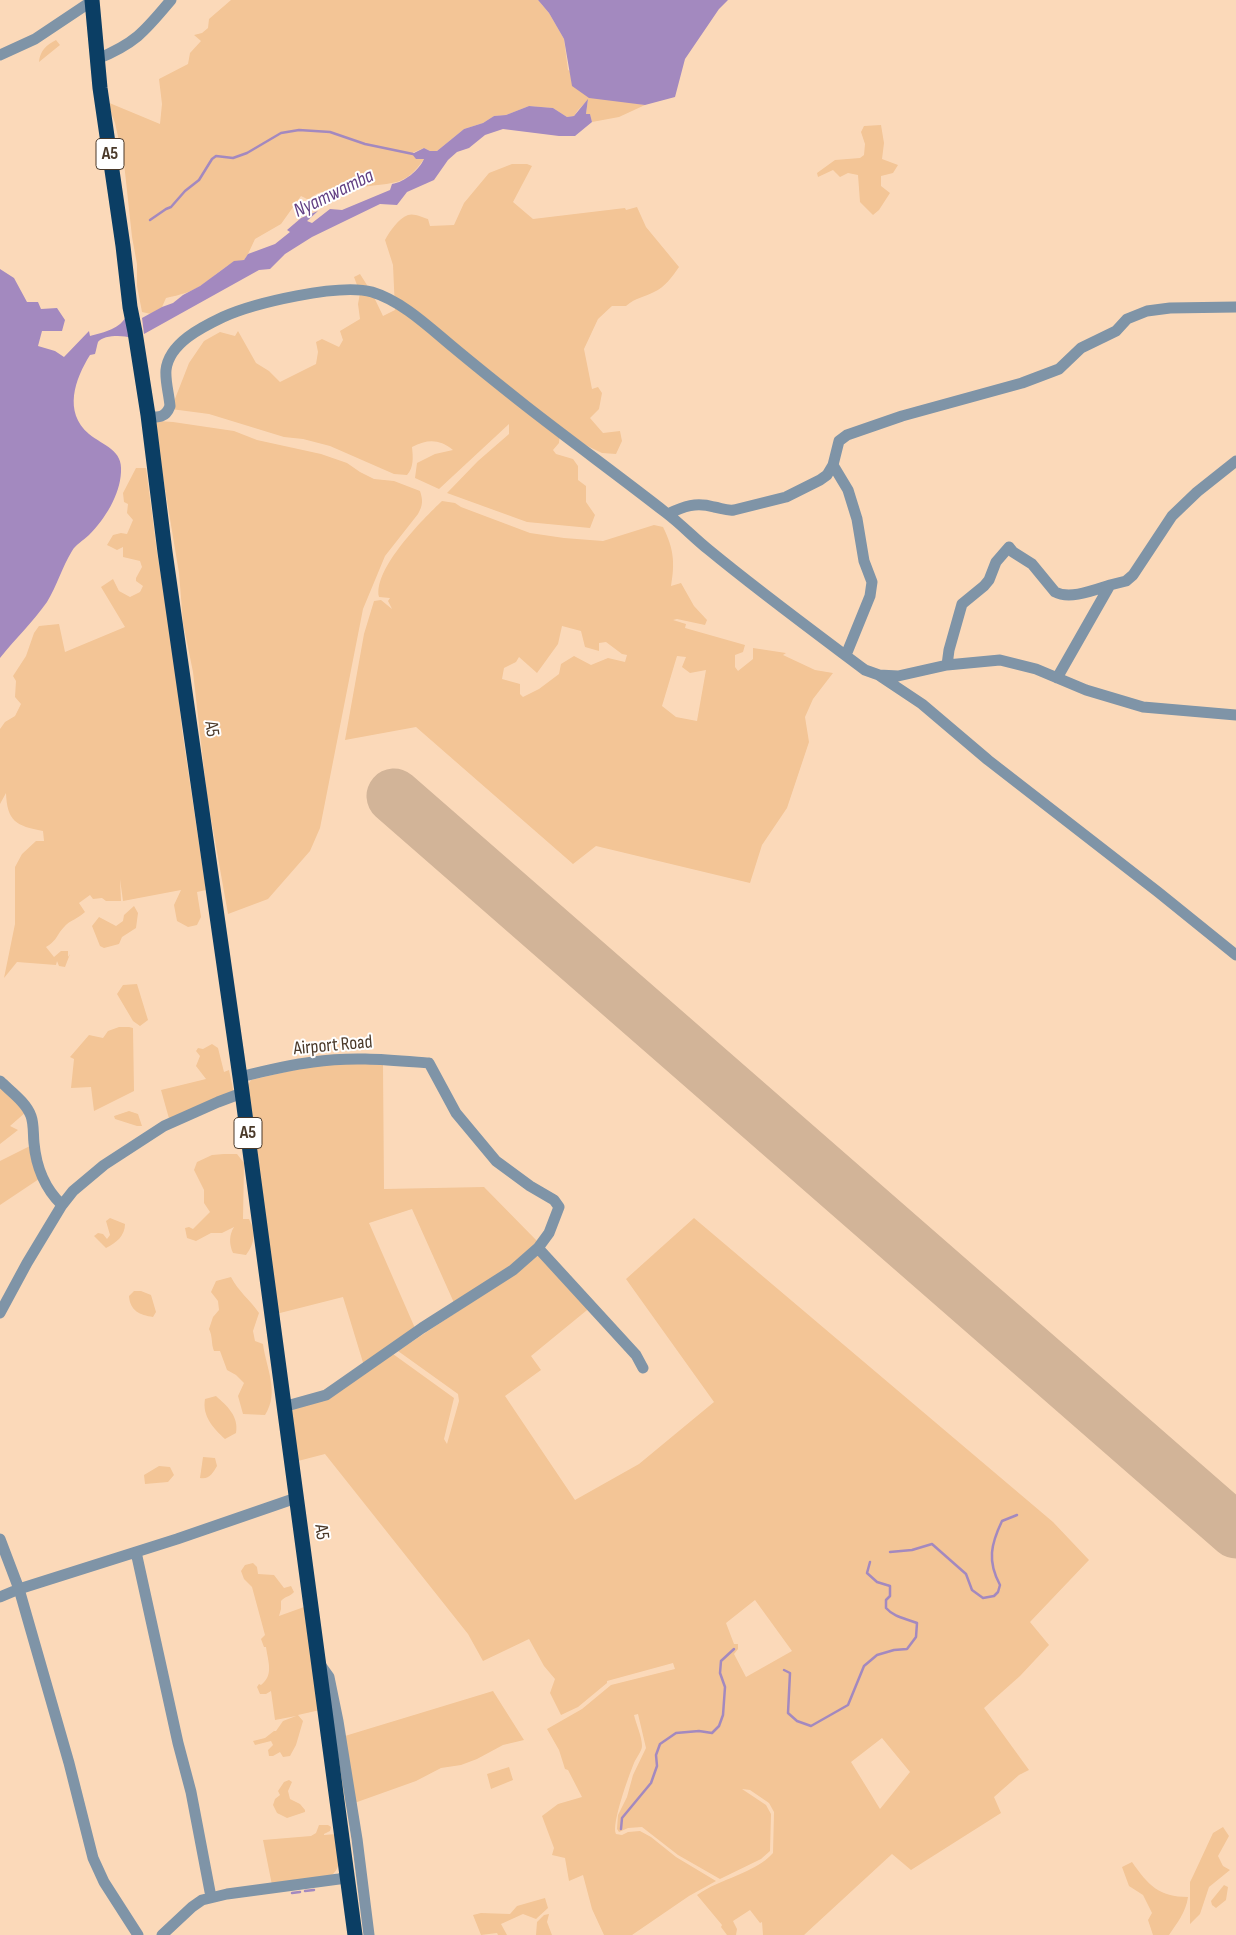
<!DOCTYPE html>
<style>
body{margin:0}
canvas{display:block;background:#fbd9b9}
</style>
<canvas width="1236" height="1935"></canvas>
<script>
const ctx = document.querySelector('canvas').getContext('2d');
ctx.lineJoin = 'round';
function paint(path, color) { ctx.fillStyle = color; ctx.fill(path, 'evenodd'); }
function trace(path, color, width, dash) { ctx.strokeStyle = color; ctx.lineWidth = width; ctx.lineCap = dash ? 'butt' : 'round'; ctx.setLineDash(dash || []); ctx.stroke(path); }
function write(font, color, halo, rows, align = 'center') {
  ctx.font = font + ' "Sofia Sans Condensed",sans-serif'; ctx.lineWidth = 4; ctx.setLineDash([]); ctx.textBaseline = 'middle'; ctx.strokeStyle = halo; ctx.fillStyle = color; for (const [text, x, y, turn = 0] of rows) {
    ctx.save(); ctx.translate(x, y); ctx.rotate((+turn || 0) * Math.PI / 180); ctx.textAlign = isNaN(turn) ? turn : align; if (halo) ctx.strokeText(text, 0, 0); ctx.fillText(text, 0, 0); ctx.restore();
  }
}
paint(new Path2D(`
 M231 0H538L549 13 564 39 568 70 623 101 645 105 619 117 592 122 590 114H586L588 100 578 110 574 116 567 117 553 108 529 106 506 115 494 116 483 123 464 129 437 151H430L424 148 412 153 424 159C405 187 393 182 363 187 357 188 352 194 345 195 330 196 323 185 309 200L301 196 281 224 255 239 248 254 244 260C227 262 217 275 203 284 192 292 180 295 166 298L162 307 151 314 142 312 137 286V264L132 237 124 163 115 123 107 102 160 124 162 104 159 79 188 64 190 53 201 41 194 35 202 33 208 28 209 19Z
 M56 40 60 45 39 62C40 51 46 45 56 40Z
 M881 125 884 143 882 159 898 165 893 173 881 176V186L890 193 879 210 873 215 860 202 858 175 848 173 840 177 833 170 818 177 817 173 835 160 860 158 864 155 865 144 861 132 864 126Z
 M512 164H527L532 166 513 202 533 219 625 208 626 210 637 207 646 227 679 267C672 277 665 287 654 292 642 298 637 297 626 306H612L598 319 584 349 592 389 598 387 602 393 599 409 590 418 603 433 620 431 622 441 616 454 602 453 560 433 559 443 553 450 556 454 573 459 578 466V480L586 486V502L595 515 590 528 527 522 447 493 478 461 509 434V424L439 489 415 478 417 463 435 454 453 450C439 439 428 439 412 447 413 457 414 467 407 475L394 474 330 446 303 439 284 437 209 414 171 409 189 363 204 341 220 332 235 336 238 331 256 363 269 371 280 382 316 364 318 352 316 342 322 339 339 347 343 340 340 331 360 319 358 304 360 293 354 277 360 274 372 293 383 316 395 310 393 265 385 240C390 231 398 219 408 215 414 213 422 217 428 219L430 226 454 225 464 203 489 173Z
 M158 421 173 422 234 431 257 440 321 454 347 463 360 472 374 479 394 481 420 491C423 500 423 505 418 514L385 556 363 609 320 828 310 851 268 899 228 914 207 796 193 672 183 623 179 573 154 423Z
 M136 468H146L157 552 170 631 172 635 182 730 206 890 197 892 201 917 197 925 188 927 177 921 174 905 181 890 123 901 120 879 121 901H106L102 898 93 899 90 895 79 903 85 912C79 918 69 921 65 926 56 935 58 940 46 947L54 957 61 951H68V957L70 954 65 967 59 966 57 961 56 965 17 962 4 978 15 924V867L22 854 36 841H44L43 831C16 826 7 821 6 793L0 804V729L5 722 15 716 21 704 15 697 16 681 13 676 26 656 34 633 39 626 59 624 65 652 125 627 101 587 113 579 119 591 130 597 140 592 143 586 136 581V578L142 567 140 561 123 557V547L117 550 107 545 113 535 121 533 127 534 133 520 127 513 128 504 124 502 123 493Z
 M442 501 455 503 461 507 530 533 564 538 603 541 654 525 663 527C674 549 675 563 671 586L681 583 694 606 707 620 705 625 677 619 673 620 686 624 685 628 745 645 743 652 735 655V667L738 671 753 659V648L786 653 783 655 815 670 833 673 813 699 805 717 809 742 787 808 762 845 750 883 596 846 573 864 416 727 345 740 364 634 374 601 381 600 392 609 388 601 390 598 379 597C373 569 423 519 442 501ZM562 626 581 631 585 647 599 651V643L606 642 622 654 627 655 625 662 608 658 591 665 574 656 561 664 559 674 539 689 523 697 520 694V684L502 679 504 668 516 662 519 657 537 673 558 644ZM677 656 686 657 682 667 690 673 706 670 697 721 676 717 662 706Z
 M134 906 138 913 136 928 122 937 119 944 104 948 100 946 92 926 99 917 116 926 123 921 124 915Z
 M137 984 148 1020 140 1026 133 1021 117 994 123 985Z
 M119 1027H129L133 1028 134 1091 94 1111 91 1087 71 1088 74 1059 70 1057 89 1035 103 1038 108 1031Z
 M212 1044 218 1048 224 1072 229 1070 234 1094 170 1122 161 1090 206 1079 196 1066 200 1056 196 1051 198 1048 203 1049Z
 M348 1063 383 1065 384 1189 484 1187 538 1242 517 1263 455 1305 412 1209 369 1223 418 1335 365 1369 343 1297 276 1314 247 1087 251 1080 316 1065Z
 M0 1083 26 1112 10 1126 18 1130 0 1144Z
 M129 1111 138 1114 142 1126H137L115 1119 114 1116Z
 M36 1143 45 1175 0 1205V1161Z
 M224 1154H237L244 1163 243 1219H249C256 1232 255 1243 246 1255L233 1253C229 1244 229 1235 234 1227L222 1233H211L196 1241 187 1238 185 1228 189 1227 193 1229 210 1212 204 1203V1190L194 1170 197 1162 212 1155Z
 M110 1218 125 1224C125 1236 116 1243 106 1248L94 1236 98 1233 103 1234 107 1239 110 1235 106 1221Z
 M694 1218 1053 1522 1089 1560 1030 1622 1049 1645 1020 1676 984 1708 1029 1770 1019 1775 994 1797 1001 1813 911 1870 892 1854 804 1935H763L762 1922 760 1923 750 1910 733 1921 737 1929 736 1935H727L721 1927 722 1925 697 1895C721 1878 754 1874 773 1853L774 1812 769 1803 750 1790 742 1789 766 1805 771 1814 770 1851 761 1859 720 1879 678 1855 642 1827 628 1828 619 1832 617 1829 618 1815 627 1797 633 1775 646 1748 638 1714 634 1715C636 1724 642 1736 642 1746 642 1751 636 1758 634 1763 629 1775 611 1825 616 1834L622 1835 628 1832 640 1831 651 1837 676 1857 716 1881 689 1896 632 1935H604L592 1909 583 1875 569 1881 565 1858 552 1855 554 1848 542 1816 558 1804 582 1797 568 1770 565 1769 559 1750 547 1729 582 1709 611 1685 675 1669 673 1663 607 1681V1683L578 1707 561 1715 550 1693 555 1679 544 1666 529 1639 483 1661 468 1634 325 1454 298 1461 289 1408 393 1354 454 1398 444 1439 447 1444 459 1401 458 1394 398 1351 505 1280 541 1251 592 1306 531 1356 541 1370 505 1396 575 1500 639 1464 714 1402 626 1279ZM755 1600 792 1651 746 1677 734 1654 738 1649V1644H734L726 1623ZM882 1738 910 1772 880 1809 851 1762Z
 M231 1277C238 1291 250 1300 259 1313L253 1331 255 1341 263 1344C266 1368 280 1392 265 1415L243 1414 238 1396 244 1383 236 1375 227 1370 220 1351H214C211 1344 213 1337 209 1329L213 1317 219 1310 218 1301 211 1292 216 1281Z
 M134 1291H141L151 1295 156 1312 153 1317C140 1315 130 1311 129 1296Z
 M216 1396C227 1406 239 1416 236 1433L225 1439C213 1428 202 1416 205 1399Z
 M203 1457 215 1458 217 1466C213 1473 209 1480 200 1478Z
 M159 1466 170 1467 174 1475 168 1482 145 1484 144 1475Z
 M253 1563 257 1567 258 1574 274 1575 284 1588 291 1586 294 1592C290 1597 285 1596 281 1601V1609L279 1616 304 1607 310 1655 320 1710 298 1715 303 1721 296 1745 290 1756 283 1757 280 1752 273 1756H269L268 1750 273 1745 271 1741 255 1745 253 1741 265 1738 274 1731H276L283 1721 296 1716 275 1720 271 1691 266 1694H260L257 1687 259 1684 261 1685C274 1675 268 1662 266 1647H264L261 1639 265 1635 252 1587 244 1579 241 1571 245 1565Z
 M493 1691 524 1740 503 1745 477 1759 461 1765 441 1768 416 1781 346 1806 335 1739Z
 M509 1767 513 1780 491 1789 487 1774Z
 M289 1780 292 1782 288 1791 290 1799 300 1804 305 1810V1812L287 1818 277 1813 273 1805 275 1799 280 1795 278 1791 284 1782Z
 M319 1825H328L331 1827 330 1831 324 1834V1835L336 1834C338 1848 344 1865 332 1875L272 1885 263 1840 311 1836 316 1833Z
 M1223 1827 1229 1836 1218 1856 1223 1866 1230 1870 1209 1887 1200 1914 1190 1924V1882L1193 1876 1213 1833Z
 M1132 1862C1148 1885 1159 1897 1188 1897 1186 1912 1177 1923 1169 1935H1153L1148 1920 1152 1913 1143 1895 1129 1886 1122 1867Z
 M1224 1885 1228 1887 1226 1900 1216 1908 1212 1905 1211 1901Z
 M545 1898 548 1908 536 1919 523 1914 501 1924 507 1935H498L497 1933 481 1935 473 1915 481 1913 510 1914 517 1906Z
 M549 1914 547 1922 552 1935H536L537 1922 544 1915Z`), '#f3c596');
paint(new Path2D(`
 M538 0H728L719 9 685 59 675 97 645 105 589 98 572 86 564 39 549 13Z
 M588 99 586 114H590L592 122 575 136H559L503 129 485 135 469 148 457 152 448 160 434 180 407 192 397 205 380 204 312 237 285 254 270 269 259 270 144 334 142 318 162 307 173 303 183 295 200 286 234 261 244 260 248 254 275 244 290 232 287 230 301 218 318 211 307 221 312 223 330 209 342 210 390 190 392 184C405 182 419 170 424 159H416L412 154 424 148 430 151H437L464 129 483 123 494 116 506 115 529 106 553 108 567 117 574 116Z
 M0 269 14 278 27 302H38L41 309 57 308 65 320 62 331H42L38 346 55 351 64 357 89 331 90 336C105 332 120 329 127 315L130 338C124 335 103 335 98 342 97 345 96 351 95 354L90 355C75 379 63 412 89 434 104 446 123 450 121 472 120 495 105 519 89 535 83 541 76 544 72 551 62 567 57 586 47 602 33 622 15 639 0 658Z`), '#a389bf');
trace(new Path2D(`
 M150 220 166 209 171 207 185 191 199 180 212 159 216 156 233 158 247 153 281 133 299 130 330 132 365 144 413 154
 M890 1552 912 1550 932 1544 966 1574 972 1590 983 1598 994 1596 998 1592 1000 1585C987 1561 991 1544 1002 1521L1017 1515
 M784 1670 790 1673 788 1713 797 1721 811 1726 848 1705 864 1666 877 1655 894 1650 907 1649 916 1637 917 1623C905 1618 895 1618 886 1608V1600L890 1596V1586L877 1582 867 1573 870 1562
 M621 1829 622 1818 651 1783 657 1766 656 1755 660 1744 676 1733 699 1731 712 1733 719 1726 723 1715 725 1687 720 1673 721 1661 734 1649
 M305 1891 314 1890
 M292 1893 300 1892`), '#a389bf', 2.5);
trace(new Path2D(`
 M394 796 1236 1531`), '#d2b498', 55);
trace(new Path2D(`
 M0 55 35 39 92 1
 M97 59C136 43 145 31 171 0
 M148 415C158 419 166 417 170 406 169 394 165 381 166 370 169 343 202 327 223 317 254 303 339 283 372 292 402 301 429 327 453 347 477 367 502 387 526 406 572 442 619 476 665 512 681 524 694 538 709 550 760 592 813 631 865 670L879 675 898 676 947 665 1000 660 1036 669 1086 690 1143 707 1236 715
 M833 465 848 490 857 519 864 561 872 582 870 596 846 655
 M668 514C684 506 696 502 714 507 721 508 726 511 734 510L786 497 820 480 827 475 833 465 839 441 847 435 902 416 1022 383 1059 369 1081 348 1116 331 1127 319 1147 311 1170 308 1236 307
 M947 665 949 650 962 604 984 586 989 580 996 562 1009 547 1013 552 1032 564 1055 592C1070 600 1094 590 1110 585
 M880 676 922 704 988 760 1158 892 1236 955
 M1057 678 1110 585 1126 581 1133 575 1172 516 1197 492 1236 461
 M240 1077C264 1071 288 1065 313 1062 352 1056 390 1060 429 1063L456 1113 496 1161 530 1186 554 1200 559 1207 549 1233 538 1248 513 1270 422 1328 326 1395 283 1407
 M0 1081C10 1091 26 1102 31 1116 34 1124 33 1134 34 1143 36 1166 45 1189 62 1205
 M538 1248 636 1355 643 1368
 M0 1313 27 1263 62 1205 73 1191 104 1165 164 1126 218 1102 242 1093
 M0 1539 19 1589 69 1763 93 1858 104 1882 138 1935
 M136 1552 178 1743 191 1792 211 1897
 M0 1597 19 1589 177 1539 296 1498
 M319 1663 329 1677 338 1721 357 1839 369 1935
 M162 1935 192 1907 202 1900 227 1894 339 1879 348 1876`), '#7f94a7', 11);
trace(new Path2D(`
 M92 0 100 88 123 246 130 307 135 332 148 415 165 552 240 1077 355 1935`), '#0b3e64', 15);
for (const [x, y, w] of [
 [110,154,28],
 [248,1133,28]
]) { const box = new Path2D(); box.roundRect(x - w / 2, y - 15.5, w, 31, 4); ctx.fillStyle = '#fff'; ctx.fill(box); trace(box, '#4a3929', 1); }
write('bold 18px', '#4a3929', null, [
 ["A5",110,154],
 ["A5",248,1133]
]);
write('19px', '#4a3929', '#fff', [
 ["A5",211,729,82],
 ["Airport Road",333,1046,-5],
 ["A5",321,1532,83]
]);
write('italic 20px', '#623f83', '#fff', [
 ["Nyamwamba",334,194,-26]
]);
</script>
